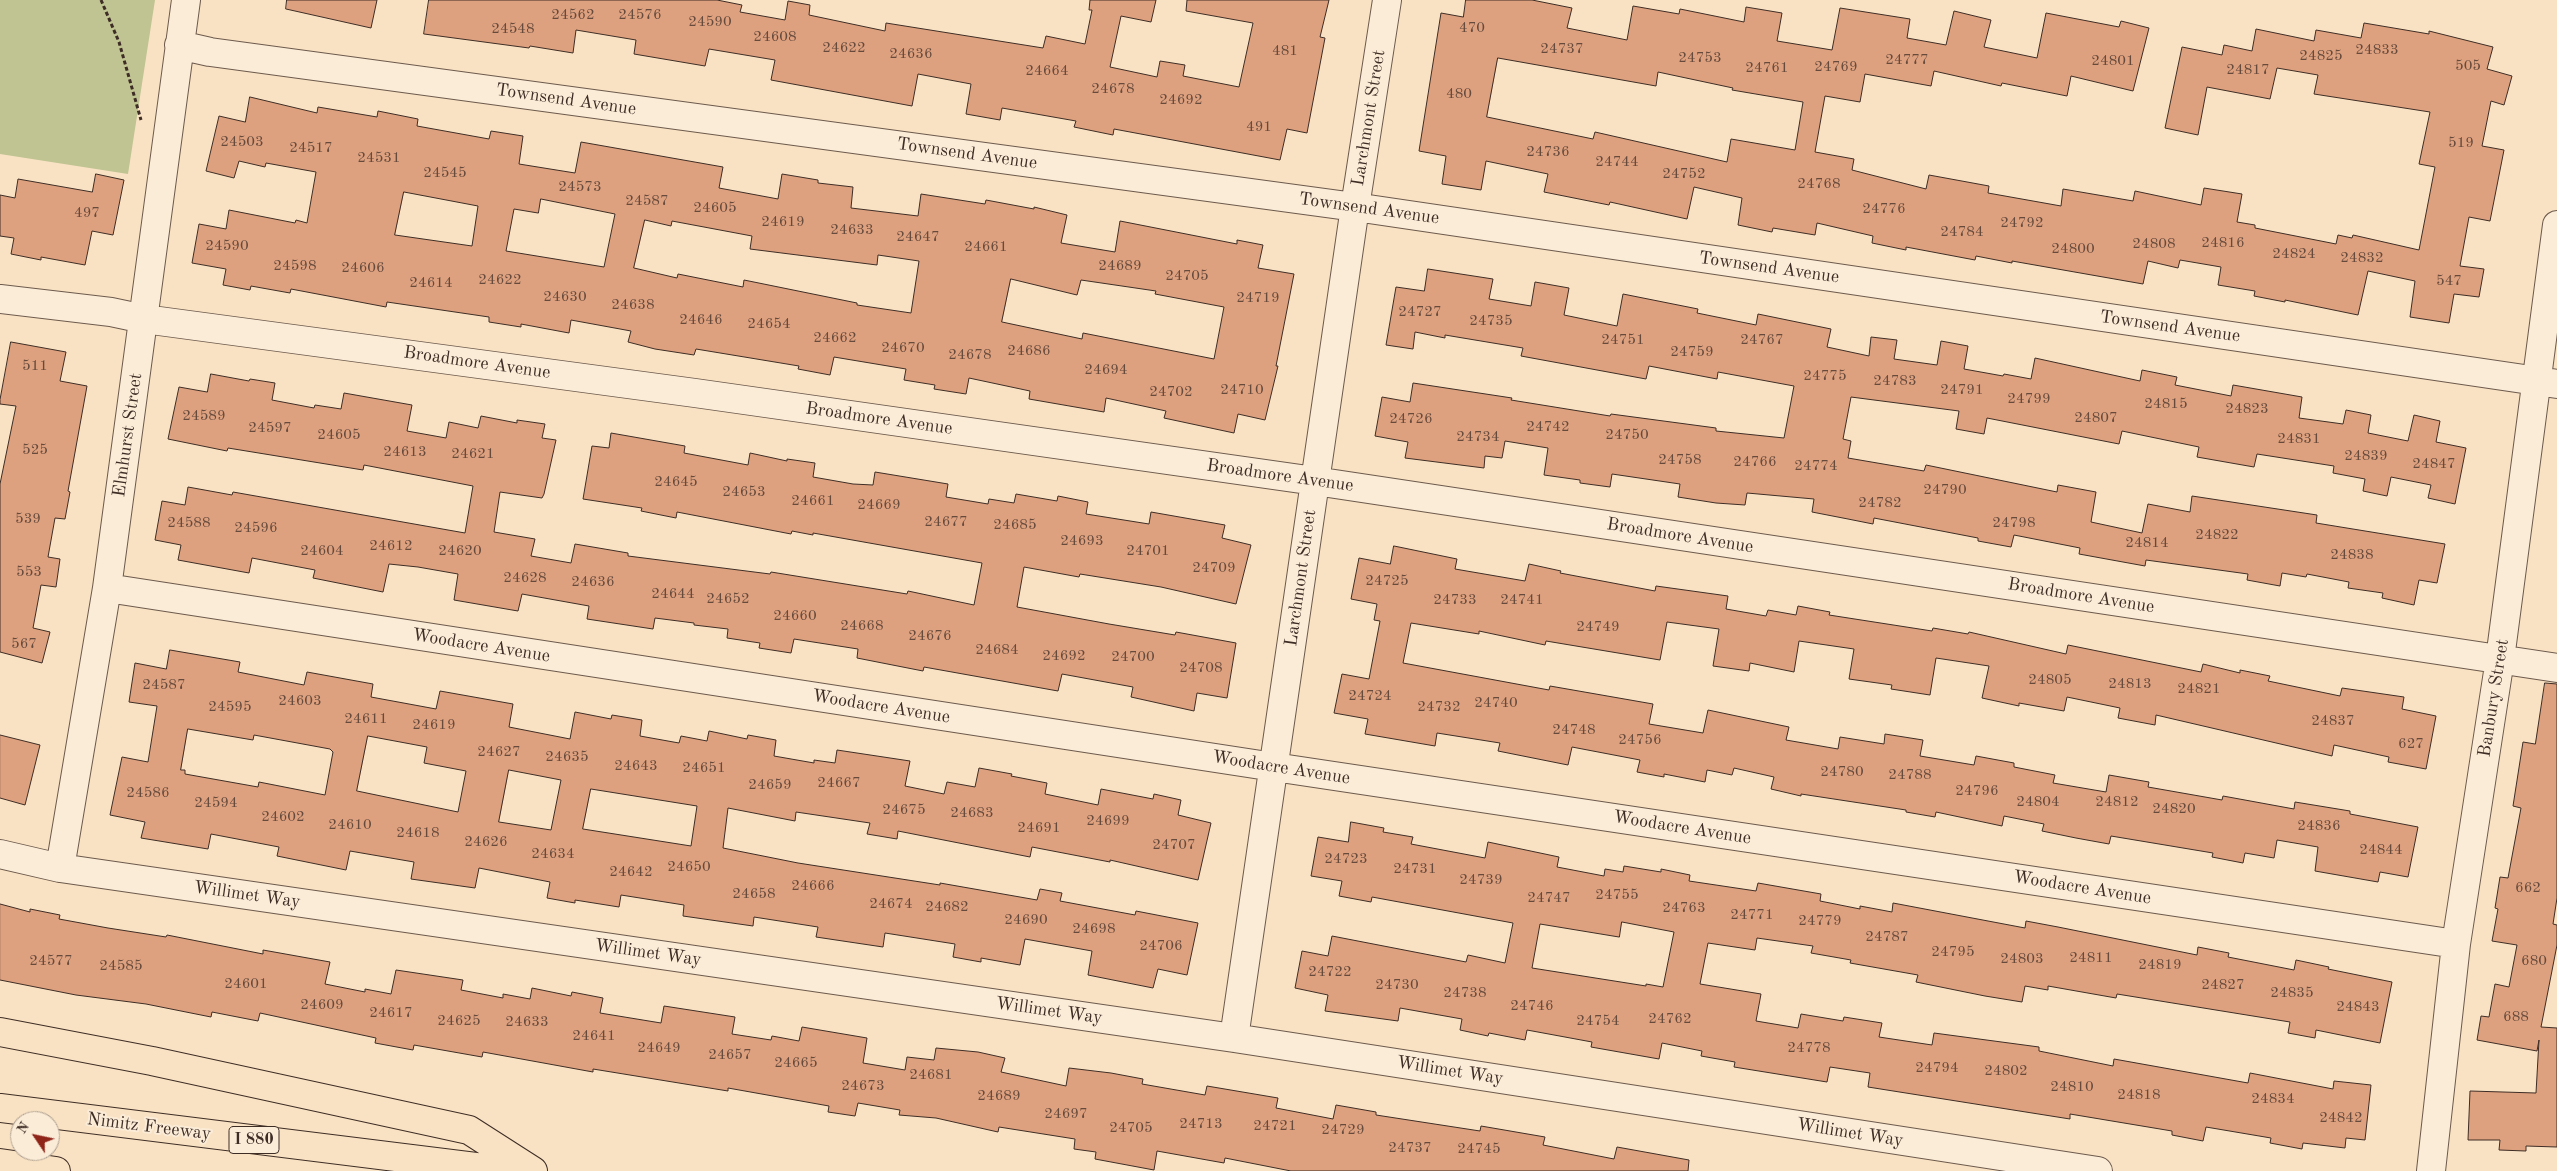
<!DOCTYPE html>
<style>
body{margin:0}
#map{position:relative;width:2557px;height:1171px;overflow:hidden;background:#f9e2c3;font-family:"Old Standard TT",serif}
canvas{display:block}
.north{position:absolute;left:10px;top:1111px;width:50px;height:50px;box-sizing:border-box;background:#fbecd8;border:1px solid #afa090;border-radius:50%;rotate:304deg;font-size:14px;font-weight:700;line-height:20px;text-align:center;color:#3e2d25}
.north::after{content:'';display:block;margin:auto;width:18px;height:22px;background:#8f2418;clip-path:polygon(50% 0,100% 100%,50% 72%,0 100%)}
</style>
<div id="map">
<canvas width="2557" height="1171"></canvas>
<div class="north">N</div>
</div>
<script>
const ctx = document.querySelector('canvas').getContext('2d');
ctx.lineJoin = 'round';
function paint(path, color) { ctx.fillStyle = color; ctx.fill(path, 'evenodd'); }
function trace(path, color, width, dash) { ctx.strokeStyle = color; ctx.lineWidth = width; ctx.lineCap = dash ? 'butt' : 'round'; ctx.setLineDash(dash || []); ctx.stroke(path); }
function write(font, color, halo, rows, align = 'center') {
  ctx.font = font + ' "Old Standard TT",serif'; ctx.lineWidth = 4; ctx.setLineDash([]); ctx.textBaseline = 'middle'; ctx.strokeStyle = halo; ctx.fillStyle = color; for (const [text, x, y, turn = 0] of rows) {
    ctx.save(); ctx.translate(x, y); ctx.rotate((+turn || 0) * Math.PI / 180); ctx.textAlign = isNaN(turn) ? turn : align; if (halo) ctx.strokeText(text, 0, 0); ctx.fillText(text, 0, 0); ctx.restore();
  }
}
paint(new Path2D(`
 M0 0H155L128 174 0 154Z`), '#c0c392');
const building = new Path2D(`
 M287 0H377L371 28 286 9Z
 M429 0H717L742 5 740 12 785 20 788 1 810 5 809 15 885 31 886 23 1043 48 1046 36 1085 44 1092 10H1089L1090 0H1156L1151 22 1121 16 1110 67 1157 77 1160 61 1185 65 1183 76 1239 87 1253 23 1186 11 1187 0H1329L1320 37 1325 38 1307 133 1287 129 1280 160 1114 129 1113 135 1074 127 1076 121 1002 108 1000 120 966 114 971 84 918 74 912 106 771 80 775 60 709 49 705 66 634 54 636 40 576 30 573 53 530 46 529 48 424 34Z
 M1466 0H1532L1572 8 1567 28 1627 40 1633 6 1679 14 1680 9 1744 22 1746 7 1782 13 1777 41 1832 50 1840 8 1910 19 1907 38 1946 45 1954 11 1991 20 1984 47 2037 58 2046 13 2119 27 2121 21 2149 28 2133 91 2071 76 2067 96 2002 83 2001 86 1934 71 1931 86 1865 74 1860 102 1825 96 1815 152 1854 159 1852 170 1926 189 1929 175 1989 186 1988 193 2061 206 2063 189 2133 201 2135 191 2201 205 2204 188 2242 194 2237 222 2255 225V228L2336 244 2338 235 2352 238 2353 235 2419 250 2435 167 2419 164 2430 112 2314 94 2318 75 2277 68 2270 99 2207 87 2198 135 2165 128 2182 47 2222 55 2224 45 2252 51 2256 29 2314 41 2316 30 2361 38 2364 23 2429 34V31L2493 47 2487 69 2512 76 2504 105 2491 101 2482 146 2504 150 2490 221 2469 217 2460 266 2484 269 2479 297 2454 294 2449 323 2410 317 2415 281 2368 271 2358 315 2285 300V302L2254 296 2255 291 2218 285 2221 267 2180 260 2178 268 2148 261 2143 284 2012 261V263L1976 256 1975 260 1906 247V250L1872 243 1873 236 1817 223 1815 235 1773 228 1772 232 1738 225 1742 198 1694 187 1687 219 1610 202 1609 205 1544 192 1548 174 1486 161 1481 190 1442 184 1446 156 1419 151 1441 13 1463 17ZM1498 58 1656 86 1658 72 1733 88 1732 90 1803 102 1795 150 1731 139 1727 162 1595 132 1593 139 1487 117Z
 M250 97 317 113 318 107 377 117 378 111 418 119 417 126 489 139 491 131 523 136 519 164 575 173 581 142 723 167 719 188 778 199 782 174 818 180V183L853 187 851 208 918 216 921 194 985 204 986 200 1034 209V207L1067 215 1061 243 1115 252 1120 221 1237 244V240L1263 245 1258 268 1294 274 1276 366H1278L1265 420 1238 414 1234 433 1164 418 1166 411 1106 398 1104 412 1029 399 1030 391 969 378 966 394 934 389 935 385 904 380 906 369 834 357 830 375 798 369 799 366 696 349 694 355 655 349 628 342 631 331 571 320 569 333 521 324V327L489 322V317L387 302 386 307 291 289 290 293 251 286 250 290 223 285 226 269 192 263 199 224 226 229 229 210 295 223 296 220 307 223 316 172 266 163 265 167 239 161 234 178 206 171 219 116 245 122ZM404 192 478 206 472 246 395 235ZM541 199 615 214 604 267 506 251 514 209 538 213ZM645 220 671 226 672 221 752 236 750 249 877 265 878 255 919 261 911 313 857 305V303L744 280 743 287 678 274 677 278 634 268ZM1011 279 1077 295 1081 280 1156 291 1155 294 1224 307 1214 359 1083 333 1082 339 1002 322Z
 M96 174 124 180 113 235 92 231 85 265 41 257V260L11 254 14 238 0 236V195L15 198 18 179 92 192Z
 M1428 269 1493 279 1489 299 1531 306 1535 282 1569 288 1564 315 1617 326 1623 294 1698 309 1697 313 1756 325 1758 314 1831 329 1827 347 1869 356 1871 337 1897 340 1894 359 1937 365 1941 341 1968 346 1964 369 2003 376 2004 374 2031 379 2035 358 2140 381 2142 370 2177 377 2175 385 2231 396 2233 385 2302 397 2299 418 2343 424 2346 410 2371 415 2368 433 2408 441 2414 415 2440 421 2436 442 2466 448 2455 504 2428 498 2431 485 2391 477 2387 496 2363 491 2365 479 2333 473 2334 466 2257 454 2254 467 2197 457 2199 447 2122 431 2119 444 1987 418 1984 434 1956 429 1959 411 1851 397 1843 439 1851 441 1848 458 1924 471 1926 465 2057 492 2058 485 2096 492 2091 522 2142 533 2148 504 2190 512 2192 496 2317 515 2316 523 2445 544 2437 583 2419 580 2414 605 2382 598 2383 593 2348 588 2349 582 2307 574 2306 577 2282 573 2280 586 2247 580 2248 574 2146 560 2145 566 2079 554 2080 548 2014 535 2011 547 1978 541V538L1874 518 1873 524 1848 519 1812 512 1814 499 1747 493 1745 505 1716 503 1678 497 1680 484 1612 474 1610 487 1580 483V480L1544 475 1548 448 1505 441 1502 458 1485 456 1484 468 1405 458 1408 442 1375 436 1382 397 1410 402 1413 383 1512 398 1511 400 1610 416 1611 414 1716 428V431L1784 438 1794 386 1718 372 1717 379 1649 366 1646 379 1521 356 1523 348 1445 335V338L1415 332 1413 349 1386 345 1396 287 1424 291Z
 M11 342 66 352 60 381 87 386 68 491 70 492 65 519 55 518 48 557 60 559 56 587 41 585 33 628 50 632 42 663 0 652V484L16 406 0 404V400Z
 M211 374 249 381 250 379 275 383 272 400 314 408 315 405 341 409 344 393 412 405 407 431 446 438 449 422 478 428 481 416 517 423V420L545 424 542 438 556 440 544 494 542 498 500 492 494 532 535 539 531 556 571 563 575 544 628 553V556L770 574 771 572 907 594 908 591 974 605 982 563 813 533V535L792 531 791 534 677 512 676 518 641 511 642 508 583 499 592 446 609 448 611 433 685 446 684 453 748 465 750 453 787 461V459L815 463 813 477 853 484 873 485 875 472 948 484 946 497 988 504 989 499 1014 503 1016 494 1057 501 1058 496 1088 502 1086 514 1149 524 1151 512 1225 525 1222 538 1251 545 1236 604 1161 587 1080 574 1079 577 1024 567 1017 607 1109 624 1175 635 1176 632 1236 643 1227 698 1197 693 1194 711 1131 697 1133 687 1062 674 1058 691 924 667 923 671 857 658 858 649 794 639 791 653 759 648 760 643 727 638 728 629 694 625V623L655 618 653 629 587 619 589 606 522 594 518 611 454 600 458 574 418 567 389 564 383 592 313 578 315 570 252 558 249 573 178 560 181 545 155 540 162 501 185 505 188 487 232 495 233 492 465 533 473 486 364 465 363 470 228 448 227 451 168 439 179 387 207 392Z
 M1394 546 1457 559 1455 569 1525 581 1529 564 1561 571 1560 573 1655 591 1656 586 1728 596 1726 609 1766 616 1768 610 1796 615 1798 606 1830 612 1829 615 1932 631 1933 628 1968 634 1969 632 2066 654 2068 645 2201 672 2203 664 2240 673V670L2270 676 2268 681 2340 696 2342 688 2404 697 2402 709 2436 716 2426 769 2388 762 2389 757 2334 745 2332 756 2156 715 2155 725 2118 718 2120 708 2067 697 2064 711 2019 703V706L1982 698 1989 666 1936 658 1930 695 1891 689 1892 685 1849 679 1854 649 1799 641 1794 672 1750 663 1749 671 1713 666 1719 629 1667 622 1660 660 1546 641 1545 645 1479 631V634L1411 623 1403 663 1549 690 1550 686 1653 704 1649 724 1703 733 1708 710 1789 727 1786 740 1838 749 1840 737 1884 744 1885 734 1923 740 1920 756 1974 765 1976 756 2014 763V767L2055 775 2053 783 2106 792 2109 775 2149 782 2148 787 2222 800 2223 796 2294 809 2295 802 2350 811V814L2418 827 2408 877 2380 872 2378 882 2315 871 2318 847 2277 840 2274 858 2245 853 2243 863 2212 857 2213 853 2111 836 2109 844 2076 838 2042 831 2044 824 2004 816 2002 826 1936 812 1935 817 1906 812V810L1801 794V796L1771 789 1774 777 1734 768 1732 775 1707 770 1705 782 1664 774V777L1637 772 1640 760 1572 747 1568 765 1498 751 1500 743 1437 733 1435 746 1365 734 1368 719 1334 713 1342 674 1369 679 1380 621 1374 620 1377 604 1351 599 1359 558 1390 564Z
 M170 650 240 662 238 672 304 685 307 672 373 684 371 697 436 709 440 691 513 704 509 727 570 739 575 712 611 719 612 715 642 720 640 736 679 743 681 736 707 741 709 731 747 739 748 735 776 740 774 756 814 763V760L835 763 837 750 910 761 905 786 944 794 947 782 975 787 979 768 1012 774 1011 776 1047 783 1045 794 1098 805 1101 789 1153 799 1154 794 1181 800 1178 815 1211 823 1198 880 1110 860V862L1032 847 1030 857 898 831 897 839 867 834 870 823 796 812 795 821 728 808 723 848 798 863 940 885V883L1037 900 1040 889 1062 893 1060 901 1135 915 1136 911 1198 923 1187 975 1158 969 1153 988 1088 975 1092 951 1025 939 1020 965 981 958V962L953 957 955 944 885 933 883 947 816 937 818 927 754 917 753 926 683 916 684 905 621 895 619 907 575 900V903L547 898 550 882 479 868 475 888 411 879 414 862 350 851 346 870 277 856 279 847 211 834 208 849 141 838 145 822 110 815 122 757 148 762 157 706 129 702 135 663 166 669ZM188 729 253 740 254 735 330 749 333 752 325 795 259 782 258 787 185 774V770H181ZM368 736 427 747 424 763 466 771 458 812 357 791ZM509 770 561 780 551 830 499 822ZM591 789 697 806 691 846 583 829Z
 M2545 683 2557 684V898L2553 924 2557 925V945L2541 1027 2557 1028V1147L2526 1146V1151L2499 1150 2500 1140H2468L2470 1091 2536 1093 2539 1040 2537 1051 2477 1040 2481 1016 2489 1017 2495 984 2509 987 2517 945 2492 941 2498 909 2495 908 2500 877 2508 878 2521 808 2513 806 2523 742 2535 744Z
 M0 735 40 745 25 805 0 798Z
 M1351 822 1384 828 1383 832 1413 837 1411 844 1485 858 1488 842 1559 857 1557 867 1604 876 1605 869 1623 872 1624 866 1661 872V869L1690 875 1689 881 1756 891 1758 883 1821 894 1820 901 1860 909V906L1892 912 1893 903 2025 928 2026 921 2058 927 2197 955 2198 947 2229 953 2228 957 2294 970 2296 960 2329 967 2328 969 2392 982 2380 1043 2316 1030 2315 1038 2288 1033 2290 1022 2117 994 2116 998 2048 986V990L2025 986 2022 1002 1985 996 1916 982 1918 975 1850 963 1851 960 1811 953 1813 946 1757 938 1755 950 1708 943 1700 984 1761 994 1756 1021 1798 1028 1801 1014 1843 1021 1844 1017 1882 1023 1879 1037 1932 1045 1934 1033 2039 1047V1051L2113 1066 2114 1059 2248 1083 2250 1073 2333 1089 2334 1081 2371 1085 2365 1140 2346 1138 2345 1148 2303 1143 2302 1149 2270 1143 2271 1138 2206 1127 2203 1141 2172 1135V1131L2070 1114V1119L1868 1087 1870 1073 1830 1067 1827 1082 1734 1067 1735 1062 1701 1056 1702 1051 1662 1043 1659 1059 1591 1047 1592 1042 1527 1030 1525 1040 1489 1033 1488 1036 1460 1030 1462 1019 1400 1008 1398 1021 1325 1011 1328 995 1295 988 1302 951 1328 956 1332 936 1466 962 1468 955 1505 963 1513 923 1372 897 1371 902 1339 896 1342 881 1311 876 1318 837 1348 842ZM1622 922 1674 932 1663 987 1646 984V986L1532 968 1540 924 1619 937Z
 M0 904 30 912V909L60 915 59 919 108 928 166 937 167 935 263 954V950L330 962 325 984 365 992V989L391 994 396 970 463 980 461 990 503 998V994L530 999 532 988 571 996 572 992 603 998 600 1013 661 1023 664 1006 735 1017 732 1034 771 1040 772 1036 799 1041 802 1027 867 1038 863 1063 905 1070 907 1057 934 1060 936 1048 978 1052 1005 1058 1001 1072 1066 1086 1069 1068 1111 1073 1143 1079 1142 1084 1205 1095 1207 1086 1278 1098 1276 1108 1333 1119 1336 1105 1376 1112V1115L1480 1131 1481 1126 1545 1137 1543 1145 1614 1159 1617 1147 1689 1160 1688 1171H1291L1225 1158 1224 1163 1157 1151 1154 1170 1095 1159 1096 1152 1074 1149 1075 1139 999 1127 998 1132 936 1118 899 1115 900 1110 858 1103 855 1116 828 1112 829 1106 728 1088V1091L593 1069V1072L483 1052 482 1057 414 1045 413 1050 375 1043 376 1038 260 1013 258 1021 212 1012 211 1017 146 1004 76 995 0 980Z`);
paint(building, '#dea17f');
trace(building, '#3e2d25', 1);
const street = new Path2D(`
 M179 45 210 52 1355 207 2557 384
 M0 299 111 312 144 319 695 393 1315 481 2557 668
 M107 588 1274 767 2456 944
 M0 854 60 868 1234 1038 2098 1171
 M60 868 107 588 186 0
 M1234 1038 1355 207 1387 0
 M2431 1171 2456 944 2500 659 2557 225`);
const highway = new Path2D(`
 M0 1032 152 1061 469 1130 533 1171
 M0 1108 508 1171
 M0 1163 56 1171`);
trace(street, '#6d5a4c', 30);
trace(highway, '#3e2d25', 30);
trace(new Path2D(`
 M101 0 119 42 141 120`), '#3e2d25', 3, [4, 2.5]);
trace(street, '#fbecd8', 28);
trace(highway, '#f9e2c3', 28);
write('15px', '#664a3c', null, [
 ["24562",573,15],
 ["24576",640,15],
 ["24590",710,22],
 ["470",1472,28],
 ["24548",513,29],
 ["24608",775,37],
 ["24622",844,48],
 ["24737",1562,49],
 ["24833",2377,50],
 ["481",1285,51],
 ["24636",911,54],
 ["24825",2321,56],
 ["24753",1700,58],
 ["24777",1907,60],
 ["24801",2113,61],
 ["505",2468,66],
 ["24769",1836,67],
 ["24761",1767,68],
 ["24817",2248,70],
 ["24664",1047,71],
 ["24678",1113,89],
 ["480",1459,94],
 ["24692",1181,100],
 ["491",1259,127],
 ["24503",242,142],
 ["519",2461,143],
 ["24517",311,148],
 ["24736",1548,152],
 ["24531",379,158],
 ["24744",1617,162],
 ["24545",445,173],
 ["24752",1684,174],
 ["24768",1819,184],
 ["24573",580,187],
 ["24587",647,201],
 ["24605",715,208],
 ["24776",1884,209],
 ["497",87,213],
 ["24619",783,222],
 ["24792",2022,223],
 ["24633",852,230],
 ["24784",1962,232],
 ["24647",918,237],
 ["24816",2223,243],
 ["24808",2154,244],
 ["24590",227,246],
 ["24661",986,247],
 ["24800",2073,249],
 ["24824",2294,254],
 ["24832",2362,258],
 ["24598",295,266],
 ["24689",1120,266],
 ["24606",363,268],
 ["24705",1187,276],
 ["24622",500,280],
 ["547",2449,281],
 ["24614",431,283],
 ["24630",565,297],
 ["24719",1258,298],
 ["24638",633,305],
 ["24727",1420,312],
 ["24646",701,320],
 ["24735",1491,321],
 ["24654",769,324],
 ["24662",835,338],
 ["24751",1623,340],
 ["24767",1762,340],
 ["24670",903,348],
 ["24686",1029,351],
 ["24759",1692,352],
 ["24678",970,355],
 ["511",35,366],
 ["24694",1106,370],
 ["24775",1825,376],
 ["24783",1895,381],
 ["24710",1242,390],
 ["24791",1962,390],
 ["24702",1171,392],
 ["24799",2029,399],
 ["24815",2166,404],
 ["24823",2247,409],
 ["24589",204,416],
 ["24807",2096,418],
 ["24726",1411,419],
 ["24742",1548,427],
 ["24597",270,428],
 ["24605",339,435],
 ["24750",1627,435],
 ["24734",1478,437],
 ["24831",2299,439],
 ["525",35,450],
 ["24613",405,452],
 ["24621",473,454],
 ["24839",2366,456],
 ["24758",1680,460],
 ["24766",1755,462],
 ["24847",2434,464],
 ["24774",1816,466],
 ["24645",676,482],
 ["24790",1945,490],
 ["24653",744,492],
 ["24661",813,501],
 ["24782",1880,503],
 ["24669",879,505],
 ["539",28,519],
 ["24677",946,522],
 ["24588",189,523],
 ["24798",2014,523],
 ["24685",1015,525],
 ["24596",256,528],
 ["24822",2217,535],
 ["24693",1082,541],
 ["24814",2147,543],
 ["24612",391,546],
 ["24604",322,551],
 ["24620",460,551],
 ["24701",1148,551],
 ["24838",2352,555],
 ["24709",1214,568],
 ["553",29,572],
 ["24628",525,578],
 ["24725",1387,581],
 ["24636",593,582],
 ["24644",673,594],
 ["24652",728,599],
 ["24733",1455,600],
 ["24741",1522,600],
 ["24660",795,616],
 ["24668",862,626],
 ["24749",1598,627],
 ["24676",930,636],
 ["567",24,644],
 ["24684",997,650],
 ["24692",1064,656],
 ["24700",1133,657],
 ["24708",1201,668],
 ["24805",2050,680],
 ["24813",2130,684],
 ["24587",164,685],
 ["24821",2199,689],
 ["24724",1370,696],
 ["24603",300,701],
 ["24740",1496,703],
 ["24595",230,707],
 ["24732",1439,707],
 ["24611",366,719],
 ["24837",2333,721],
 ["24619",434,725],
 ["24748",1574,730],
 ["24756",1640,740],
 ["627",2411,744],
 ["24627",499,752],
 ["24635",567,757],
 ["24643",636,766],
 ["24651",704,768],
 ["24780",1842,772],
 ["24788",1910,775],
 ["24667",839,783],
 ["24659",770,785],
 ["24796",1977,791],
 ["24586",148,793],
 ["24804",2038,802],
 ["24812",2117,802],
 ["24594",216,803],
 ["24820",2174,809],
 ["24675",904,810],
 ["24683",972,813],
 ["24602",283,817],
 ["24699",1108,821],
 ["24610",350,825],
 ["24836",2319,826],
 ["24691",1039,828],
 ["24618",418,833],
 ["24626",486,842],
 ["24707",1174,845],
 ["24844",2381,850],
 ["24634",553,854],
 ["24723",1346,859],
 ["24650",689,867],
 ["24731",1415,869],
 ["24642",631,872],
 ["24739",1481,880],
 ["24666",813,886],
 ["662",2528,888],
 ["24658",754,894],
 ["24755",1617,895],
 ["24747",1549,898],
 ["24674",891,904],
 ["24682",947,907],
 ["24763",1684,908],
 ["24771",1752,915],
 ["24690",1026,920],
 ["24779",1820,921],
 ["24698",1094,929],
 ["24787",1887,937],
 ["24706",1161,946],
 ["24795",1953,952],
 ["24811",2091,958],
 ["24803",2022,959],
 ["24577",51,961],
 ["680",2534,961],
 ["24819",2160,965],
 ["24585",121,966],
 ["24722",1330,972],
 ["24601",246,984],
 ["24730",1397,985],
 ["24827",2223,985],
 ["24738",1465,993],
 ["24835",2292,993],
 ["24609",322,1005],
 ["24746",1532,1006],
 ["24843",2358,1007],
 ["24617",391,1013],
 ["688",2516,1017],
 ["24762",1670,1019],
 ["24625",459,1021],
 ["24754",1598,1021],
 ["24633",527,1022],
 ["24641",594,1036],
 ["24649",659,1048],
 ["24778",1809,1048],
 ["24657",730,1055],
 ["24665",796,1063],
 ["24794",1937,1068],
 ["24802",2006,1071],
 ["24681",931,1075],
 ["24673",863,1086],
 ["24810",2072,1087],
 ["24818",2139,1095],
 ["24689",999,1096],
 ["24834",2273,1099],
 ["24697",1066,1114],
 ["24842",2341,1118],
 ["24713",1201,1124],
 ["24721",1275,1126],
 ["24705",1131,1128],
 ["24729",1343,1130],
 ["24737",1410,1148],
 ["24745",1479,1149]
]);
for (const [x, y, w] of [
 [254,1140,50]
]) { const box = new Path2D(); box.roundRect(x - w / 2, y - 13.5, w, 27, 4); ctx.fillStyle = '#fbecd8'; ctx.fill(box); trace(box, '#3e2d25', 1); }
write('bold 16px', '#3e2d25', null, [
 ["I 880",254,1140]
]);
write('18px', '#3e2d25', '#fbecd8', [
 ["Townsend Avenue",566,100,8],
 ["Larchmont Street",1369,118,-81],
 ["Townsend Avenue",967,154,8],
 ["Townsend Avenue",1369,209,8],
 ["Townsend Avenue",1769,268,8],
 ["Townsend Avenue",2170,327,8],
 ["Broadmore Avenue",477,363,8],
 ["Broadmore Avenue",879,419,8],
 ["Elmhurst Street",128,435,-82],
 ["Broadmore Avenue",1280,476,8],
 ["Broadmore Avenue",1680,536,9],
 ["Larchmont Street",1301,578,-82],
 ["Broadmore Avenue",2081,596,9],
 ["Woodacre Avenue",481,646,9],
 ["Banbury Street",2494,698,-81],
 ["Woodacre Avenue",881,707,9],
 ["Woodacre Avenue",1281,768,9],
 ["Woodacre Avenue",1682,828,9],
 ["Woodacre Avenue",2082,888,9],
 ["Willimet Way",247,895,8],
 ["Willimet Way",648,953,8],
 ["Willimet Way",1049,1011,8],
 ["Willimet Way",1450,1071,9],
 ["Nimitz Freeway",149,1127,7],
 ["Willimet Way",1850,1133,9]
]);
</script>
